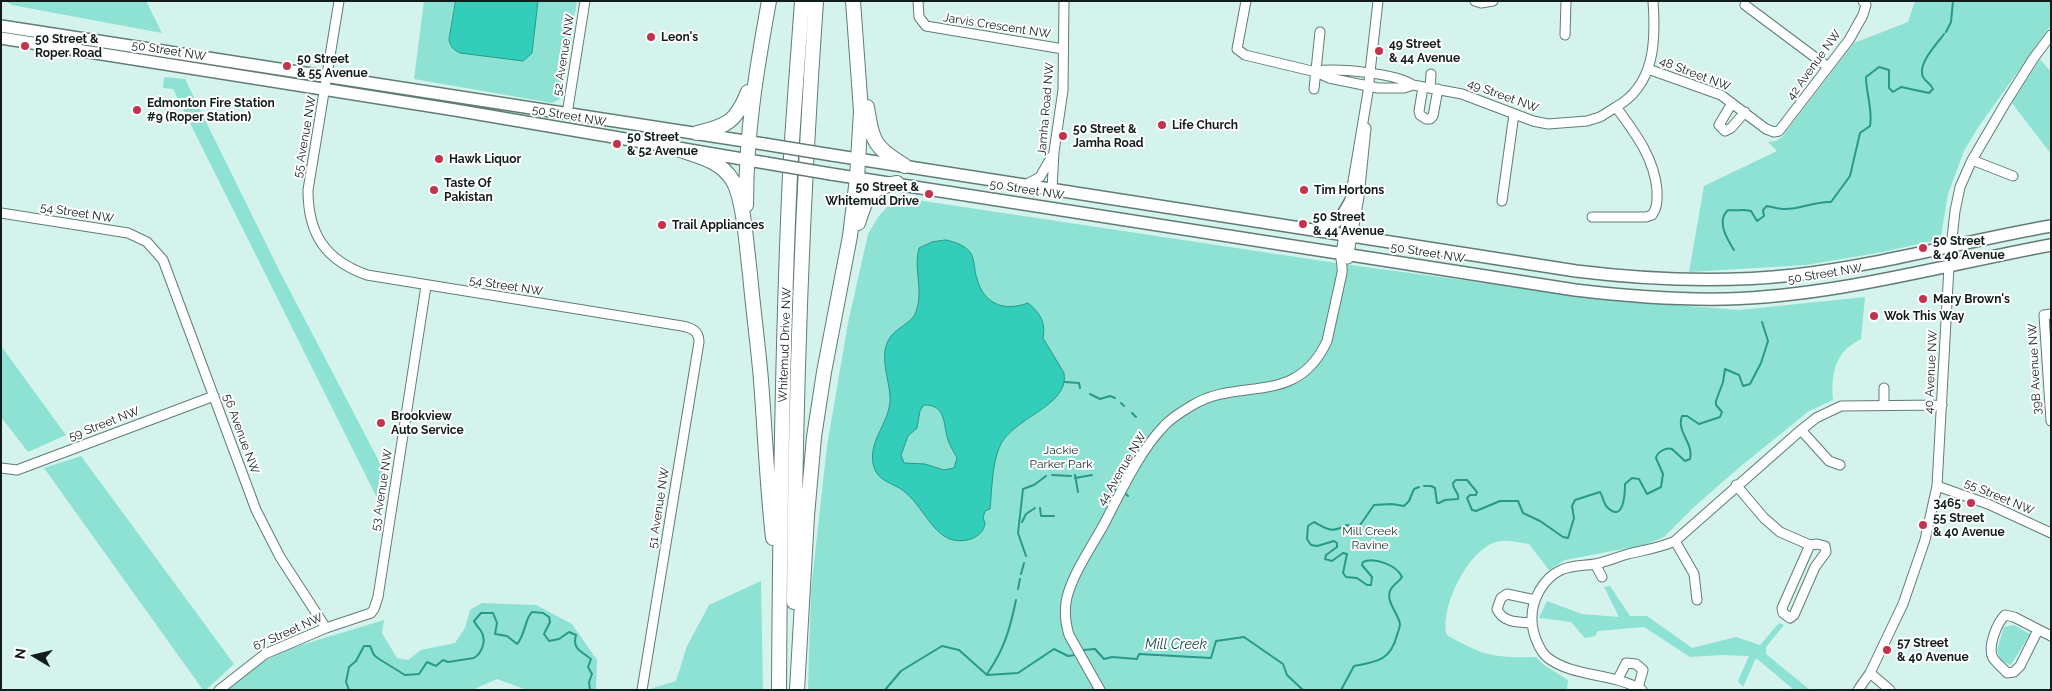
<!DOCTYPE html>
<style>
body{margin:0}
#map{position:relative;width:2052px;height:691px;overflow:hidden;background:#d4f3ed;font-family:Raleway,sans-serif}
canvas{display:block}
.frame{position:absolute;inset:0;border:2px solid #111d1a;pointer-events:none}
.north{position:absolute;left:10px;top:631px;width:50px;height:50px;-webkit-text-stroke:4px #fff;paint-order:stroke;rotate:279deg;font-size:14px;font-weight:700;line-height:20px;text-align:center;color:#111d1a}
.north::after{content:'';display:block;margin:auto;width:18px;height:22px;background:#111d1a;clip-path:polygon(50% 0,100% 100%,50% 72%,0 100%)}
</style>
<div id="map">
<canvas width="2052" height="691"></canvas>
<div class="frame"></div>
<div class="north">N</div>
</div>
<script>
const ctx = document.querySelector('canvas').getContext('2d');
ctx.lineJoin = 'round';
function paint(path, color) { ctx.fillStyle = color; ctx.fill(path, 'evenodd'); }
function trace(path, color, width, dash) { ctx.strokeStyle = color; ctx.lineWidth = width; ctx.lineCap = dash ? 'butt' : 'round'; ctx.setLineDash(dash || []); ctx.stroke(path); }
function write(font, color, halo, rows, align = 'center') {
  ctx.font = font + ' Raleway,sans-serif'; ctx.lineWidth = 4; ctx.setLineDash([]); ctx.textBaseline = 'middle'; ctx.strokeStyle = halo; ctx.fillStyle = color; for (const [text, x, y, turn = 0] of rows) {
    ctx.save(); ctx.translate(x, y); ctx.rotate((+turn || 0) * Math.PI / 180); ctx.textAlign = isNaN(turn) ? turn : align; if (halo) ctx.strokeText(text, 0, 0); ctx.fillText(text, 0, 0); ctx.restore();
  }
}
paint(new Path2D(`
 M6 1H146L162 33 12 5Z
 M424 1H577L560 99 552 103 414 79Z
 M1915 1H2051V25L1977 129 1964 151 1948 194 1941 236 1936 240 1883 252 1806 265 1689 272 1704 186 1777 151 1768 142 1776 141 1782 137 1854 43 1908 22Z
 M2040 59 2051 72V154L2012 103Z
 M164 77 185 79 279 270 383 469 382 508 173 89 163 88Z
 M910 199 1343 264 1611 300 1739 310 1865 297 1861 339C1835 352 1831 372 1833 400L1809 411 1741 466 1695 506 1664 537 1644 545 1565 560 1549 570 1529 544C1520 543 1510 540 1501 541 1470 544 1439 608 1447 635 1483 656 1495 658 1536 657L1544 665 1568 680 1567 690H808L811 590 827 446 848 323 868 234 878 217 888 206 898 201Z
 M1 346 66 435 28 452 1 417Z
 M81 456 234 664 206 690H203L44 468Z
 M761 581 763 690H647L676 681 687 646 709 605Z
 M1610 586 1630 616H1647L1692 648 1736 637 1760 645 1779 623 1784 625 1766 647V654L1810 690H1794L1756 658 1743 687 1738 681 1749 656 1721 655 1690 657 1644 627 1598 631 1595 636 1585 638 1571 622 1539 618 1547 601 1582 614 1619 617 1604 587Z
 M482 603 536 605 572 624 597 660 596 690H527L497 679 472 690H228L258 664 291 648 384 620 382 633 397 658 408 660 421 650 455 643 465 628 470 610Z
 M2014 625 2030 634 2011 665 2000 660 1997 650 2004 627Z`), '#8de2d3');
const water = new Path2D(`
 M456 1H538L532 53 523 61 460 53C453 49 451 48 449 40Z
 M946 240C955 242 964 245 970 252 975 258 974 271 977 279 984 304 1004 312 1028 303 1040 313 1046 322 1043 338L1064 373C1070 407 1011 417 999 448 992 466 992 489 990 509L985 511 983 518 985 523C984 531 979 536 971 539 937 550 927 510 905 492 893 482 876 482 873 463 869 440 889 423 890 401 891 383 879 359 888 341 894 328 912 324 916 312 924 290 913 269 919 248L932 242ZM924 405C947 404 943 426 948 440 950 446 954 452 957 458L954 468 944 470 925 464 904 463 901 455 908 436 917 428 920 411Z`);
paint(water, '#32ceb9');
trace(water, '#289989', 1);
trace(new Path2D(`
 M1946 32 1951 22 1953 1
 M1734 250C1727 239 1716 221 1728 210 1736 211 1743 209 1751 211L1757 221 1764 216 1763 210 1767 206C1772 207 1778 209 1783 209 1800 210 1814 201 1831 202L1850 176 1860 133 1870 126C1873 110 1866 93 1866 77L1879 67 1889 70V88L1893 92 1901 87 1929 93 1933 89C1931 84 1926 82 1923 77 1917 64 1937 44 1944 34
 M1065 382 1079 383 1080 388
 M1090 394 1100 399 1110 396 1115 398
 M1121 403 1124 406
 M1132 413 1136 417
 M1052 475 1071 476
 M1075 475 1078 492
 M1075 478 1092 475
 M1107 484 1118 490
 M1424 486H1431L1435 488 1437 503H1439L1445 500 1458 499C1460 493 1452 489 1453 483L1456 480H1467L1477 492 1476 495H1470L1467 498 1472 510 1476 511 1500 501H1518L1523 513 1540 521 1563 537 1568 538 1574 518 1572 506 1575 500 1600 492C1603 496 1603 503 1607 507 1624 524 1625 493 1625 484L1632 478 1639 479 1647 494 1661 487 1663 474 1656 458C1657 452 1666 447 1672 449L1685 461 1690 459C1694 443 1676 432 1682 416H1687L1699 424 1720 417 1722 412 1716 405V401L1723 382 1725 369 1739 375 1743 386 1750 384 1761 363 1768 341 1762 322
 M1126 494 1128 496
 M1040 508 1041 516H1054
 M1022 522 1026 514 1035 508
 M1026 556 1018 533 1023 489 1034 485 1046 476
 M1021 574 1024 563
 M1018 589 1020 579
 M1083 650 1095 649 1104 659 1112 657 1137 659 1139 654 1211 658 1216 641 1244 637 1283 664 1287 675 1303 690
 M987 674C1004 650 1010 629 1016 600
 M349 690 346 682 349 667 356 661 364 646H370L374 655 379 659 405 675 419 674 427 662 436 666 443 660 448 662 474 658C482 653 487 640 481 631 478 627 476 625 474 621L481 613H493L497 623 495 634 507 636 517 644C525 636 525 618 532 612L543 613 549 617 550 622 544 634 549 641 559 639 569 632 576 635C572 649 581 651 591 659L588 667 592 674 589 682 590 690
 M885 690 901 671 942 646 959 650 987 675 1018 673 1054 649 1068 656 1075 655
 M1341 690 1354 666C1377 662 1391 660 1397 635 1398 632 1400 627 1400 624 1398 613 1386 602 1390 591 1392 585 1399 582 1402 577 1397 565 1374 557 1363 562L1362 565 1372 577 1371 585H1367L1357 578 1346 577 1343 573 1347 554 1343 553 1332 561 1325 559 1326 555 1337 547V543L1334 541 1317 546 1311 545 1307 539 1308 526 1314 522C1329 530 1331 533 1347 525L1358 528 1374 505 1392 504 1404 506 1409 501 1414 489 1419 487`), '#289989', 2);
const minor = new Path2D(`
 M339 1 308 190C308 234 325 260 367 275L682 326C692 328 699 331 699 342L642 690
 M918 1 919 17 926 26 1063 49
 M1246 1 1237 49 1245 55 1316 72 1329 78 1378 88H1404L1413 85 1462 94 1533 121 1548 124 1587 121 1600 117 1616 107
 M1475 1 1481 3 1493 1
 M1745 5 1828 67
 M1565 35 1566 1
 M1648 69 1721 95 1766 129 1774 132 1779 131 1849 40 1863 15 1866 5 1863 1
 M1316 71C1337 68 1395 73 1413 85
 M1423 87 1419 111 1420 115 1426 119H1430L1433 116 1438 89
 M1430 88 1431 74
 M1314 89 1320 32
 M1368 90 1378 1
 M1732 103 1719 125 1725 131 1731 128 1745 112
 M567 114 585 1
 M1972 160 2013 176
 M1025 185 1040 177 1052 156
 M1052 189 1054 152 1063 90 1064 1
 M1502 201 1514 114
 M1 213 128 233 147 242 163 260 256 510 280 557 326 628
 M1592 217H1646L1652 215C1658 207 1657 199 1657 190 1654 157 1635 133 1616 107 1655 85 1656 41 1653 1
 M1348 259 1359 197 1366 128
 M1884 388V405
 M2051 421 2044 315 2051 314
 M1801 430 1829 461 1840 465
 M1 468 17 470 214 396
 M1736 485 1764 518 1780 532 1810 545 1817 544 1825 546 1826 552 1815 567 1794 615 1790 618 1783 613 1782 608 1810 545
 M1937 486 1988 504 2051 533
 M1675 541 1694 574 1697 600
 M1595 564 1602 577
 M1532 623C1518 622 1503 623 1497 609L1501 598 1507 594 1535 600
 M2038 630 2020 666 2014 672 2007 673C2003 668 1996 663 1993 658 1987 647 1997 623 2005 615L2014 617 2051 636
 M1870 673 1890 690
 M1618 679 1626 663 1636 664 1643 670 1638 688
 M219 690 265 654 326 628 371 613 374 609 378 597 426 286
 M1100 690 1069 635C1065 622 1064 610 1067 597 1074 572 1090 549 1103 526 1120 494 1138 453 1164 426 1171 418 1181 412 1191 406 1239 376 1296 408 1327 341L1342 273C1343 265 1340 260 1341 253L1369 86
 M1642 690C1611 672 1575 678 1548 658 1539 651 1532 632 1532 620 1531 601 1543 578 1561 570 1572 565 1583 566 1595 564 1606 562 1617 557 1628 554 1644 550 1660 548 1675 541L1801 430 1816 418 1841 406 1942 405
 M1858 690 1870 673 1903 604 1925 540 1937 486 1949 266 1955 211 1960 187 1972 160 2006 102 2033 59 2051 35`);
const major = new Path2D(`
 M1 26 764 144
 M1 38 455 110 766 163
 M832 155 1576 271C1649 280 1721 283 1794 275 1881 265 1965 241 2051 226
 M831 174 1575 290C1625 296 1675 300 1726 299 1836 296 1943 265 2051 245
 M1320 228C1337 226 1342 217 1350 202`);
const highway = new Path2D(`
 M867 107C873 144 874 146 905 166
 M697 133C727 126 736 122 748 92
 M680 150C701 157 721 161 733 181 744 199 747 252 750 274 753 309 758 344 761 380 765 432 767 485 773 538
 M746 205C746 133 756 72 769 1
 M858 223C866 198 869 187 897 183
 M794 602C795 401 802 201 816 1
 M779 690C780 518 782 346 790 175 793 117 798 59 802 1
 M797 690 807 516 814 437 824 372 850 236 857 178 861 111 853 1`);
trace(minor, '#617c77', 11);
trace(major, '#617c77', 14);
trace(highway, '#617c77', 16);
trace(minor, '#fff', 9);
trace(major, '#fff', 11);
trace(highway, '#fff', 14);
const majorBridge = new Path2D(`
 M764 144 832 155
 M766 163 831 174`);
trace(majorBridge, '#617c77', 14, []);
trace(majorBridge, '#fff', 11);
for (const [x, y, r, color] of [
 [651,37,5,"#c3334d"],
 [25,46,5,"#c3334d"],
 [1379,51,5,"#c3334d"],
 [287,66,5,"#c3334d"],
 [137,110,5,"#c3334d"],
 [1162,125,5,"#c3334d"],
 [1063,136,5,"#c3334d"],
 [617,144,5,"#c3334d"],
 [439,159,5,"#c3334d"],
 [434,190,5,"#c3334d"],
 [1304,190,5,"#c3334d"],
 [929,194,5,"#c3334d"],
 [1303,224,5,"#c3334d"],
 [662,225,5,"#c3334d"],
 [1923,248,5,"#c3334d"],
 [1923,299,5,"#c3334d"],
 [1874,316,5,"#c3334d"],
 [381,423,5,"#c3334d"],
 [1971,503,5,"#c3334d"],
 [1923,525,5,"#c3334d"],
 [1887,650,5,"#c3334d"]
]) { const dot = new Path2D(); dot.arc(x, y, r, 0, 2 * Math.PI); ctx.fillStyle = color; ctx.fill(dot); trace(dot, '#fff', 2); }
write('12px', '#111d1a', '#fff', [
 ["Jarvis Crescent NW",997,26,9],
 ["50 Street NW",169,51,9],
 ["52 Avenue NW",564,55,-81],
 ["42 Avenue NW",1814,65,-54],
 ["48 Street NW",1695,74,21],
 ["49 Street NW",1503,96,20],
 ["Jamha Road NW",1046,109,-85],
 ["50 Street NW",569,116,10],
 ["55 Avenue NW",305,137,-80],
 ["50 Street NW",1027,190,9],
 ["54 Street NW",77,213,9],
 ["50 Street NW",1428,253,9],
 ["50 Street NW",1825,274,-9],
 ["54 Street NW",506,286,9],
 ["Whitemud Drive NW",785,345,-88],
 ["39B Avenue NW",2035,369,-93],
 ["40 Avenue NW",1931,372,-87],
 ["59 Street NW",104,424,-21],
 ["56 Avenue NW",241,434,70],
 ["44 Avenue NW",1122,469,-59],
 ["53 Avenue NW",382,490,-81],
 ["55 Street NW",1999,497,23],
 ["51 Avenue NW",659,508,-81],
 ["67 Street NW",288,632,-24]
]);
write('bold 12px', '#111d1a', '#fff', [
 ["Leon's",661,37],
 ["50 Street &",35,39],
 ["Roper Road",35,53],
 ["49 Street",1389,44],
 ["& 44 Avenue",1389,58],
 ["50 Street",297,59],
 ["& 55 Avenue",297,73],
 ["Edmonton Fire Station",147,103],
 ["#9 (Roper Station)",147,117],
 ["Life Church",1172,125],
 ["50 Street &",1073,129],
 ["Jamha Road",1073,143],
 ["50 Street",627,137],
 ["& 52 Avenue",627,151],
 ["Hawk Liquor",449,159],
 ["Taste Of",444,183],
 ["Pakistan",444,197],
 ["50 Street &",919,187,"right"],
 ["Whitemud Drive",919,201,"right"],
 ["Tim Hortons",1314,190],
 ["50 Street",1313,217],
 ["& 44 Avenue",1313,231],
 ["Trail Appliances",672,225],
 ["50 Street",1933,241],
 ["& 40 Avenue",1933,255],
 ["Mary Brown's",1933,299],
 ["Wok This Way",1884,316],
 ["Brookview",391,416],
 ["Auto Service",391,430],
 ["3465",1961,503,"right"],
 ["55 Street",1933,518],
 ["& 40 Avenue",1933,532],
 ["57 Street",1897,643],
 ["& 40 Avenue",1897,657]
], 'left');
write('12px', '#18302c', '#fff', [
 ["Jackie",1061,450],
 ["Parker Park",1061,464],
 ["Mill Creek",1370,531],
 ["Ravine",1370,545]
]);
write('italic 14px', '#0e4e45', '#fff', [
 ["Mill Creek",1176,645]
]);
</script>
